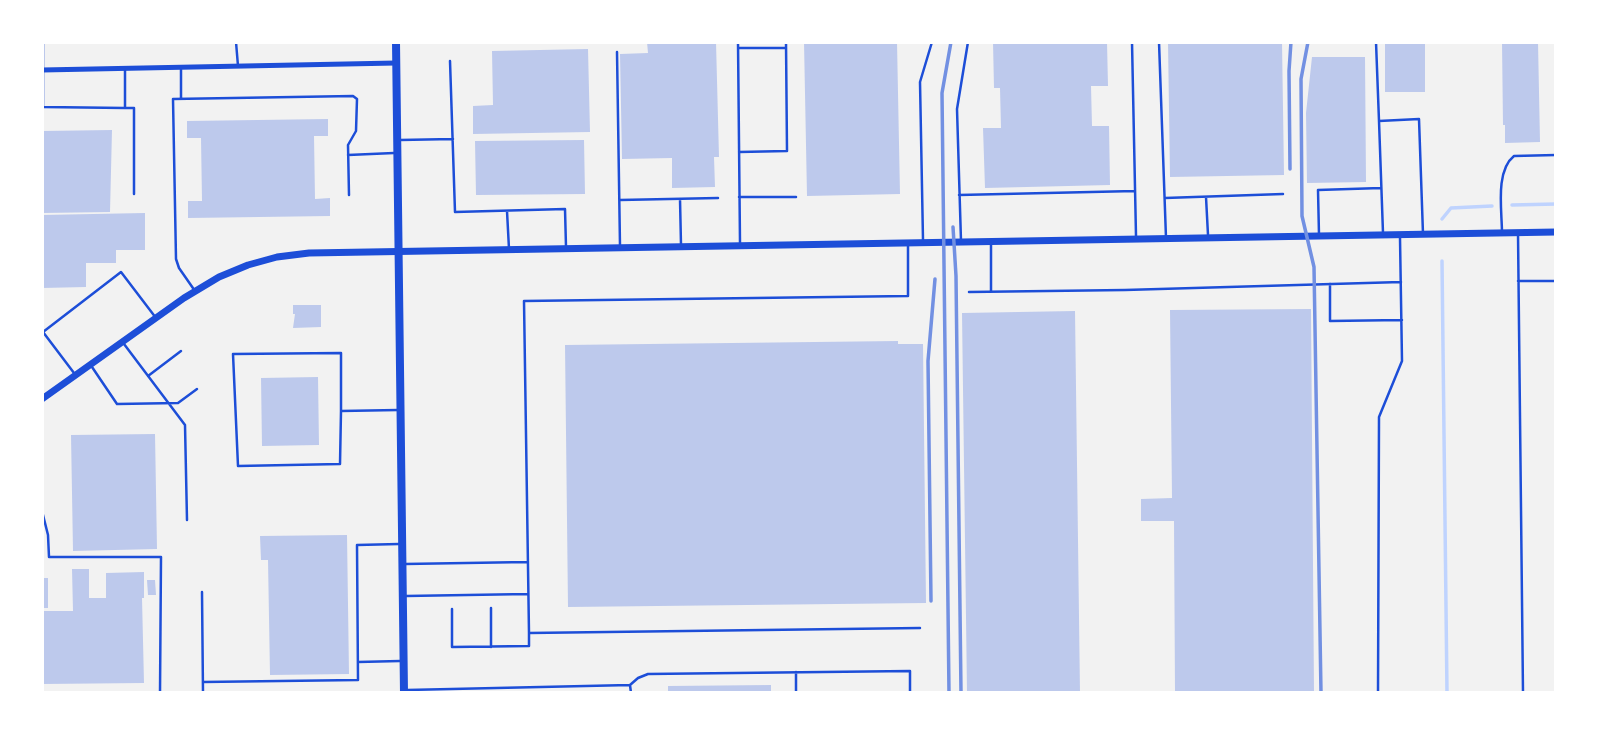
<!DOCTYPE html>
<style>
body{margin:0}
#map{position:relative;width:1598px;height:735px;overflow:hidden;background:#f2f2f2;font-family:"Open Sans",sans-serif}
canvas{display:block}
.frame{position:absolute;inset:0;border:44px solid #fff;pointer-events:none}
</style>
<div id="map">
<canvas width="1598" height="735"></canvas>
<div class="frame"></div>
</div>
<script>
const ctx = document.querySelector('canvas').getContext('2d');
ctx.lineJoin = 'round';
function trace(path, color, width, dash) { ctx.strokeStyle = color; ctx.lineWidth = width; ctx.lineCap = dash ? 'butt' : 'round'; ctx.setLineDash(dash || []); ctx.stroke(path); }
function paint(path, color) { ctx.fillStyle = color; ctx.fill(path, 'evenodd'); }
trace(new Path2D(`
 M1512 205 1556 204
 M1442 219 1451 208 1492 206
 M1442 261 1447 693`), '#bfd3fe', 3.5);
paint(new Path2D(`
 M647 42H716L719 157H714L715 187 672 188V158L622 159 620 54 648 53Z
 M804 42H897L900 194 807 196Z
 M993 42H1107L1108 86H1091L1092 126H1109L1110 185 985 188 983 128H1001L1000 88H994Z
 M1168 42H1282L1284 175 1170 177Z
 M1385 42H1425V92H1385Z
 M1502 42H1538L1540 142 1505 143V125H1503Z
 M588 49 590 132 473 134V106L493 105 492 51Z
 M1312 57H1365L1366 182 1307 183 1306 113Z
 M328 119V136H314L315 199 330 198V216L188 218V201H202L201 138H187V121Z
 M112 130 110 212 42 213V131Z
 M584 140 585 194 476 195 475 141Z
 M145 213V250H116V263H86V287L42 288V215Z
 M293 305H321V327L293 328 295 314H293Z
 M1311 309 1314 693H1175L1174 521H1141V499L1172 498 1170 310Z
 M1075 311 1080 693H967L962 313Z
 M898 341V344H923L926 603 568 607 565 345Z
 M318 377 319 445 262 446 261 378Z
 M155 434 157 549 73 551 71 435Z
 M347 535 349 674 270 675 268 560H261L260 536Z
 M72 569H89V598H106V573L144 572V598H142L144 683 42 684V611H73Z
 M42 578H48V608H42Z
 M147 580H155L156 595H148Z
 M771 685V693H668V686Z`), '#bdc9ec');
trace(new Path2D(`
 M43 42V107L125 108V69
 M236 42 238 66
 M738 42 740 243
 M1132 42 1136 236
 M1159 42 1166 238
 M1376 42 1379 121 1419 119 1423 234
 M738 48H786
 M617 52 620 246
 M450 61 455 212 565 209 566 247
 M181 67V99
 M125 108H134V194
 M1379 121 1383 233
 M400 140 453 139
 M739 152 787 151 786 42
 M348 155 394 153
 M959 195 1135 191
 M739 197H796
 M1206 197 1208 235
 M1165 198 1283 194
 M680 199 681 245
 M620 200 718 198
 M507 211 509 249
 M1502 233C1502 211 1495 171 1514 156L1556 155
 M1518 233 1523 693
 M1319 235 1318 190 1381 188
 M923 240 920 82 932 42
 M961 241 957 109 968 42
 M991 242V291
 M908 245V296L524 301 529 633 920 628
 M1518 281H1556
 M1330 284V321L1402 320
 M195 291 179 268 176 259 173 99 353 96 357 99 356 131 348 145 349 195
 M969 292 1125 290 1401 282
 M124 344 185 425 187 520
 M92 367 117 404 178 403 197 389
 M74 373 43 332 121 272 156 318
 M148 376 181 351
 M341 411 340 464 238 466 233 354 341 353V411L398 410
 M42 511 48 535 49 557H161L160 693
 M405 564 527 562
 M202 592 203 693
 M406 596 528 594
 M491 608V647
 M452 609V647L529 646V633
 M358 662 400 661
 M796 672V693
 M203 682 358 680 357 545 399 544
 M630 685 638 678 648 674 910 671V693
 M407 690 630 685 631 693
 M141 693H160
 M1378 693 1379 417 1402 361 1400 238`), '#1d4ed8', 2.5);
trace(new Path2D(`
 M42 70 396 63`), '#1d4ed8', 5);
trace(new Path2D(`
 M42 399 184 298 219 277 248 265 277 257 309 253 1556 232`), '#1d4ed8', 7);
trace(new Path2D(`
 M396 42 404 693`), '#1d4ed8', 8);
trace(new Path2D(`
 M1308 42 1301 79 1302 216 1314 267 1321 693
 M1290 169 1289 71 1291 42
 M953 227 956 276 961 693
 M931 601 928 361 935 279
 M949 693 942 93 951 42`), '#7290e2', 3.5);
</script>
